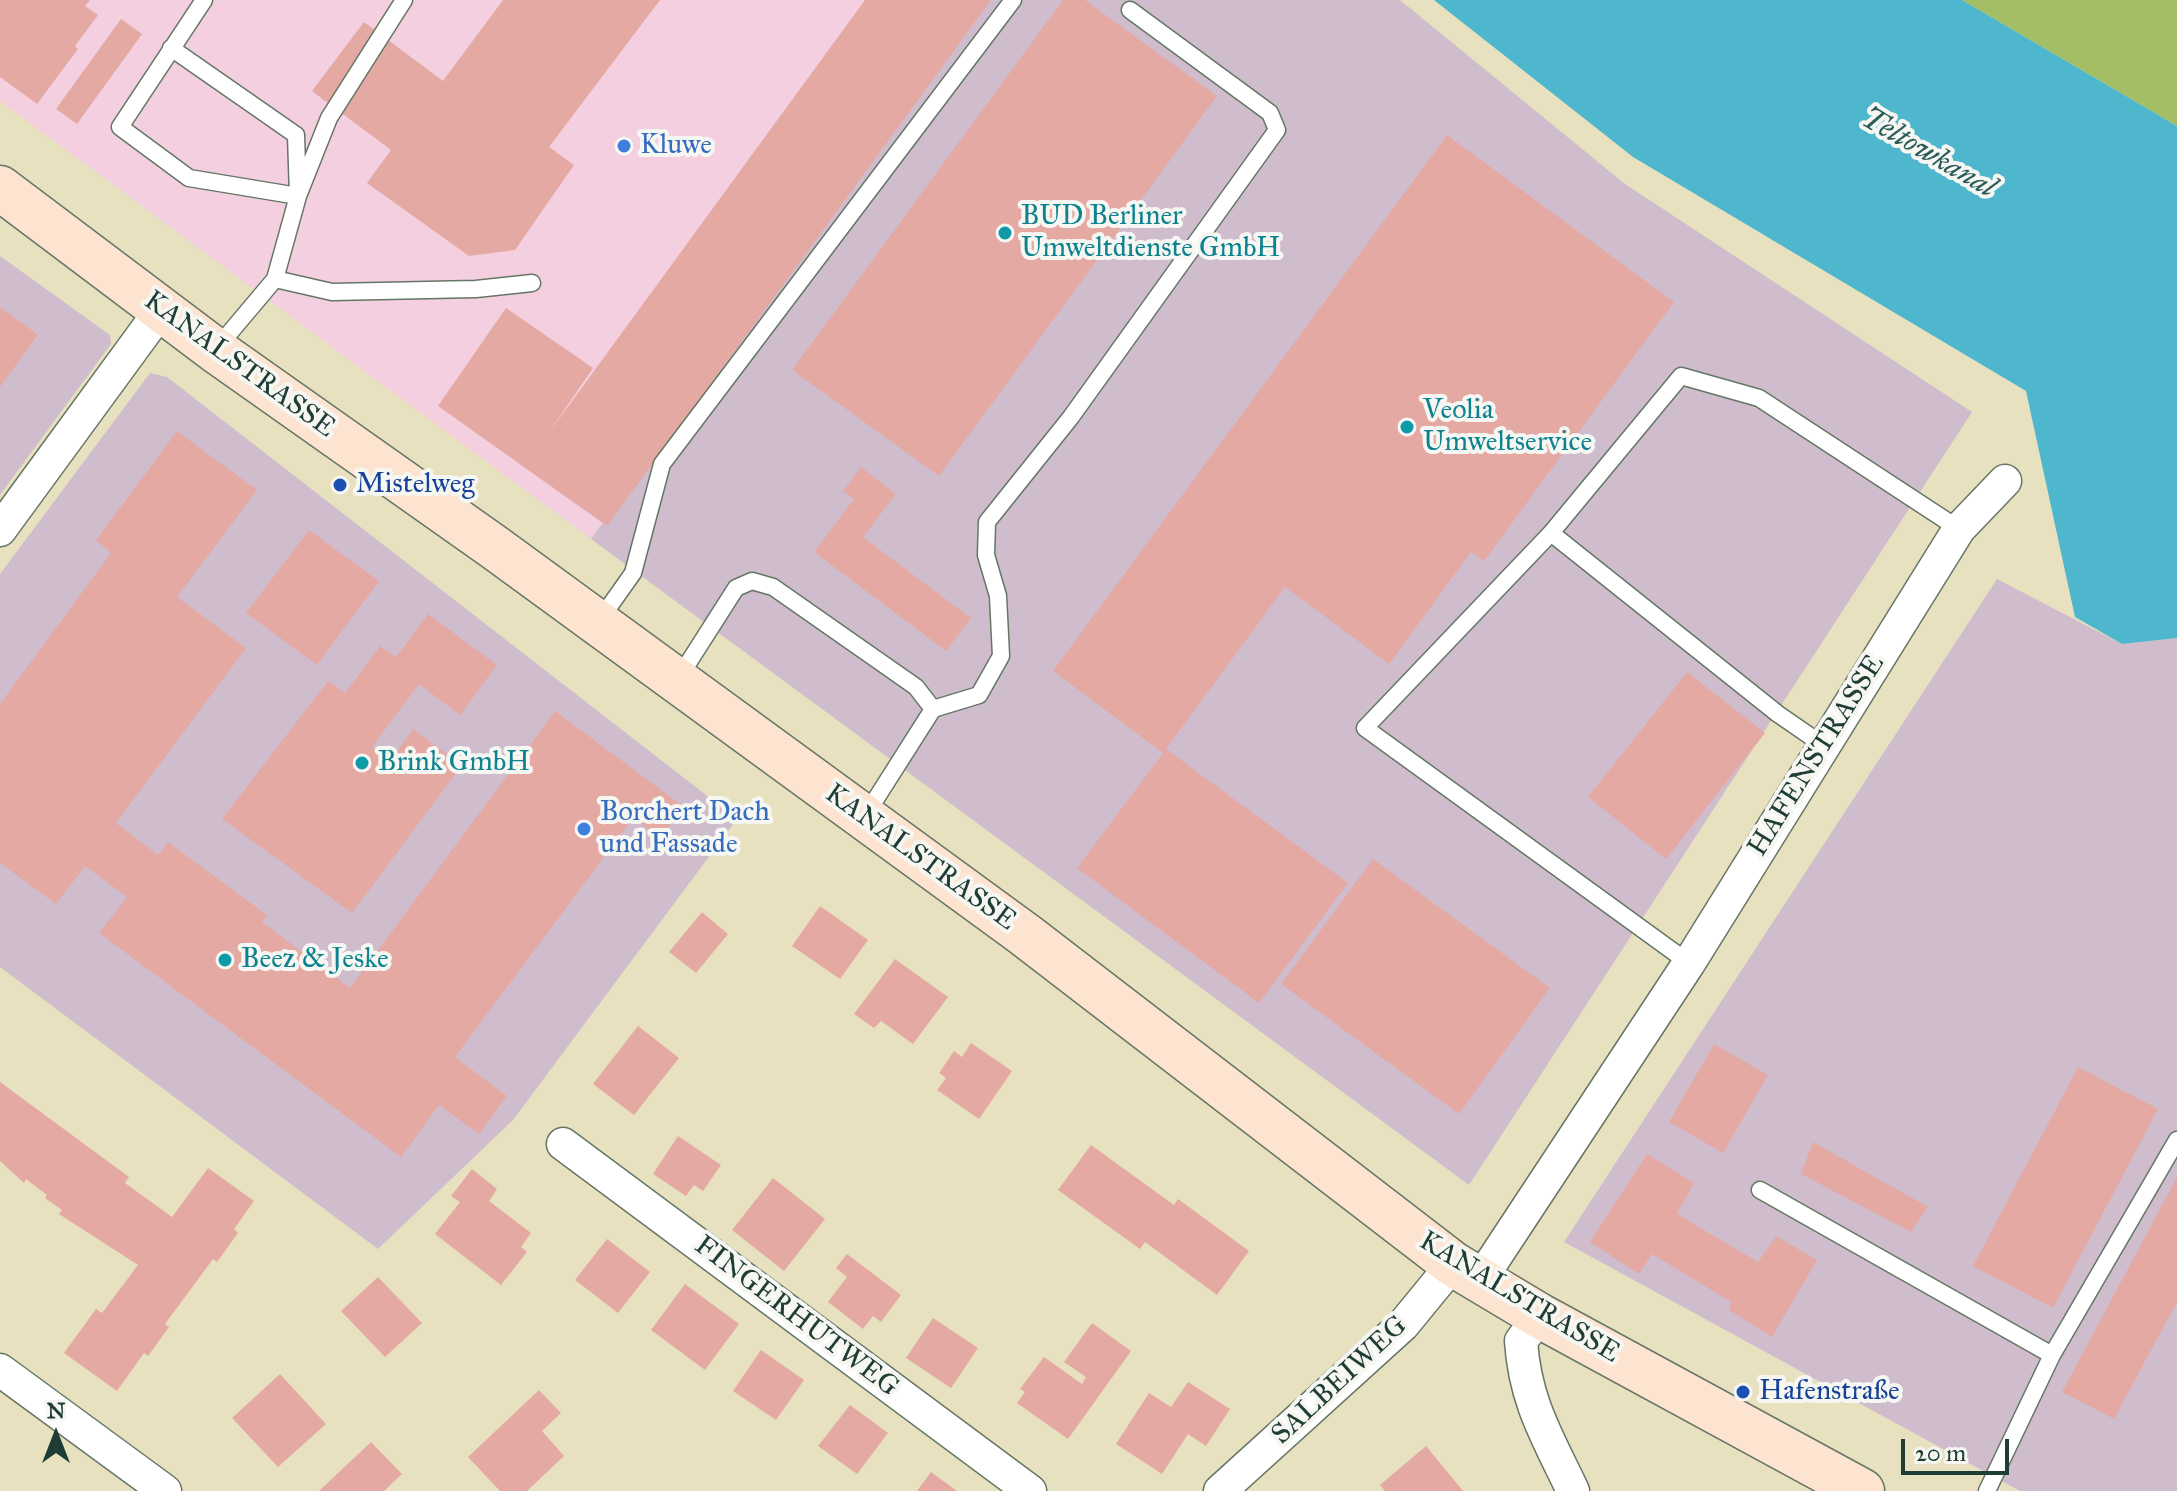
<!DOCTYPE html>
<meta charset="utf-8">
<style>
body{margin:0}
#map{position:relative;width:2177px;height:1491px;overflow:hidden;background:#e7e1bf;font-family:"IM FELL Great Primer",serif}
canvas{display:block}
.north{position:absolute;left:16px;top:1395px;width:80px;height:80px;-webkit-text-stroke:6px #f6f6f2;paint-order:stroke;rotate:0deg;font-size:22px;font-weight:700;line-height:32px;text-align:center;color:#1f3d34}
.north::after{content:'';display:block;margin:auto;width:28px;height:36px;background:#1f3d34;clip-path:polygon(50% 0,100% 100%,50% 72%,0 100%)}
.scale{position:absolute;left:1901px;top:1439px;width:108px;height:36px;box-sizing:border-box;border:4px solid #1f3d34;border-top:0;padding-left:10px;font-size:24px;line-height:28px;white-space:nowrap;color:#1f3d34;-webkit-text-stroke:6px #f6f6f2;paint-order:stroke}
</style>
<div id="map">
<canvas width="2177" height="1491"></canvas>
<div class="north">N</div>
<div class="scale">20 m</div>
</div>
<script>
const ctx = document.querySelector('canvas').getContext('2d');
ctx.lineJoin = 'round';
function paint(path, color) { ctx.fillStyle = color; ctx.fill(path, 'evenodd'); }
function trace(path, color, width, dash) { ctx.strokeStyle = color; ctx.lineWidth = width; ctx.lineCap = dash ? 'butt' : 'round'; ctx.setLineDash(dash || []); ctx.stroke(path); }
function write(font, color, halo, rows, align = 'center') {
  ctx.font = font + ' "IM FELL Great Primer",serif'; ctx.lineWidth = 8; ctx.setLineDash([]); ctx.textBaseline = 'middle'; ctx.strokeStyle = halo; ctx.fillStyle = color; for (const [text, x, y, turn = 0] of rows) {
    ctx.save(); ctx.translate(x, y); ctx.rotate((+turn || 0) * Math.PI / 180); ctx.textAlign = isNaN(turn) ? turn : align; if (halo) ctx.strokeText(text, 0, 0); ctx.fillText(text, 0, 0); ctx.restore();
  }
}
paint(new Path2D(`
 M0 0H990L591 539 0 101Z`), '#f3cfdf');
paint(new Path2D(`
 M990 0H1400L1625 184 1972 412 1469 1185 591 539Z
 M0 256 110 335 111 344 0 495Z
 M150 373 167 377 737 819 513 1120 378 1249 0 967V574Z
 M1997 579 2122 644 2177 638V1491H2020L1564 1242Z`), '#cfbdce');
paint(new Path2D(`
 M1962 0H2177V126Z`), '#a3be64');
paint(new Path2D(`
 M1434 0H1962L2177 126V638L2122 644 2075 617 2026 391 1633 157Z`), '#4fb7cd');
paint(new Path2D(`
 M0 0H90L85 6 98 15 75 46 78 49 37 104 0 77Z
 M503 0H660L549 147 574 165 515 250 469 256 367 183 391 150 312 91 364 22 443 81Z
 M865 0H991L607 526 438 406 506 308 593 368 548 434Z
 M1063 0H1085L1217 96 939 476 792 370Z
 M121 19 142 34 77 124 56 109Z
 M1447 135 1674 302 1484 561 1471 552 1389 664 1285 587 1166 749 1348 883 1259 1003 1077 868 1163 753 1053 671Z
 M0 307 38 335 0 387Z
 M177 431 257 490 177 597 246 648 116 823 158 855 168 842 267 915 262 922 350 988 555 711 684 807 660 838 633 818 455 1057 507 1096 479 1134 439 1105 401 1157 99 933 127 897 85 866 56 904 0 863V704L111 553 96 540Z
 M861 467 896 494 863 537 971 618 946 651 814 552 854 499 843 491Z
 M309 530 379 581 317 665 246 613Z
 M428 614 497 665 460 715 419 684 372 747 390 761 413 729 462 765 352 913 222 819 328 681 345 693 380 646 396 657Z
 M1687 672 1765 733 1666 859 1588 797Z
 M1373 859 1550 988 1459 1114 1281 984Z
 M820 906 868 940 840 979 792 946Z
 M702 912 728 934 696 973 669 952Z
 M895 959 948 997 913 1044 881 1021 874 1028 854 1014Z
 M638 1026 679 1058 634 1115 593 1084Z
 M971 1043 1012 1071 979 1119 937 1090 946 1078 939 1073 954 1051 962 1057Z
 M1714 1044 1768 1075 1723 1153 1669 1122Z
 M2078 1067 2158 1109 2053 1308 1973 1266Z
 M0 1082 129 1177 125 1183 172 1217 208 1168 254 1201 234 1229 238 1233 217 1262 213 1259 165 1324 169 1327 148 1356 144 1353 117 1391 64 1353 96 1309 102 1313 138 1265 59 1214 62 1210 45 1198 47 1195 26 1179 24 1183 0 1161Z
 M678 1136 721 1165 703 1191 694 1185 686 1196 653 1174Z
 M1813 1142 1928 1207 1911 1232 1801 1174Z
 M1091 1145 1174 1205 1178 1199 1249 1251 1217 1295 1145 1242 1140 1249 1058 1190Z
 M1647 1154 1694 1183 1677 1214 1758 1262 1776 1236 1817 1260 1772 1337 1729 1310 1731 1302 1652 1254 1639 1274 1590 1242Z
 M472 1169 497 1189 489 1201 531 1233 521 1247 527 1252 501 1285 435 1234 460 1202 451 1196Z
 M2177 1177V1302L2114 1419 2062 1392Z
 M773 1178 825 1219 784 1271 732 1230Z
 M607 1239 650 1272 618 1313 575 1280Z
 M847 1254 901 1295 881 1322 873 1316 863 1329 828 1302 847 1277 836 1268Z
 M378 1277 422 1323 385 1357 341 1311Z
 M685 1284 739 1324 705 1370 651 1330Z
 M933 1318 978 1348 951 1388 906 1358Z
 M1092 1323 1131 1351 1068 1439 1017 1403 1025 1392 1020 1389 1044 1357 1082 1384 1086 1377 1064 1362Z
 M761 1350 804 1380 776 1420 733 1391Z
 M280 1374 326 1424 278 1467 232 1418Z
 M1188 1382 1230 1409 1206 1446 1188 1434 1162 1474 1116 1444 1149 1393 1171 1407Z
 M539 1390 561 1413 542 1431 564 1456 527 1491H500L468 1457Z
 M850 1405 888 1433 857 1474 818 1446Z
 M371 1442 402 1474 384 1491H319Z
 M1426 1446 1463 1491H1385L1380 1485Z
 M931 1472 957 1491H917Z`), '#e5a9a4');
const lane = new Path2D(`
 M171 48 296 135 298 196 189 178 120 127 204 0
 M275 279 332 292 476 289 532 283
 M216 349 275 279 298 196 329 118 404 0
 M1551 533 1681 376 1759 398 1959 529
 M599 621 633 573 662 464 1013 0
 M678 679 736 588 752 581 773 587 916 687 933 709 865 816
 M933 709 979 695 1001 656 998 596 986 555 987 522 1071 417 1277 130 1270 113 1130 10
 M1689 963 1365 728 1551 533 1778 714 1823 745
 M1760 1190 2052 1355
 M1987 1491 2052 1355 2177 1140`);
const street = new Path2D(`
 M0 530 161 310
 M563 1144 1030 1491
 M1480 1280 1689 963 1959 529 2005 481
 M1540 1316 1521 1341C1525 1402 1548 1438 1573 1491
 M0 1370 165 1491
 M1220 1491 1403 1325 1453 1264`);
const secondary = new Path2D(`
 M0 188 215 350 494 547 1024 934 1453 1264 1540 1316 1862 1491`);
trace(lane, '#657665', 19);
trace(street, '#657665', 35);
trace(secondary, '#657665', 47);
trace(lane, '#fff', 16);
trace(street, '#fff', 32);
trace(secondary, '#fde4d1', 44);
for (const [x, y, r, color] of [
 [624,146,8,"#3f7fe0"],
 [1005,233,8,"#0f9aa8"],
 [1407,427,8,"#0f9aa8"],
 [340,485,8,"#1a4fb4"],
 [362,763,8,"#0f9aa8"],
 [584,829,8,"#3f7fe0"],
 [225,960,8,"#0f9aa8"],
 [1743,1392,8,"#1a4fb4"]
]) { const dot = new Path2D(); dot.arc(x, y, r, 0, 2 * Math.PI); ctx.fillStyle = color; ctx.fill(dot); trace(dot, '#f6f6f2', 3); }
write('28px', '#366cbe', '#f6f6f2', [
 ["Kluwe",640,146],
 ["Borchert Dach",600,813],
 ["und Fassade",600,845]
], 'left');
write('28px', '#0d838f', '#f6f6f2', [
 ["BUD Berliner",1021,217],
 ["Umweltdienste GmbH",1021,249],
 ["Veolia",1423,411],
 ["Umweltservice",1423,443],
 ["Brink GmbH",378,763],
 ["Beez & Jeske",241,960]
], 'left');
write('28px', '#1f3d34', '#f6f6f2', [
 ["KANALSTRASSE",239,365,36],
 ["HAFENSTRASSE",1817,756,-58],
 ["KANALSTRASSE",920,858,36],
 ["KANALSTRASSE",1519,1298,31],
 ["FINGERHUTWEG",796,1317,37],
 ["SALBEIWEG",1340,1381,-43]
]);
write('28px', '#164399', '#f6f6f2', [
 ["Mistelweg",356,485],
 ["Hafenstraße",1759,1392]
], 'left');
write('italic 30px', '#2b5c5a', '#f6f6f2', [
 ["Teltowkanal",1928,154,30]
]);
</script>
